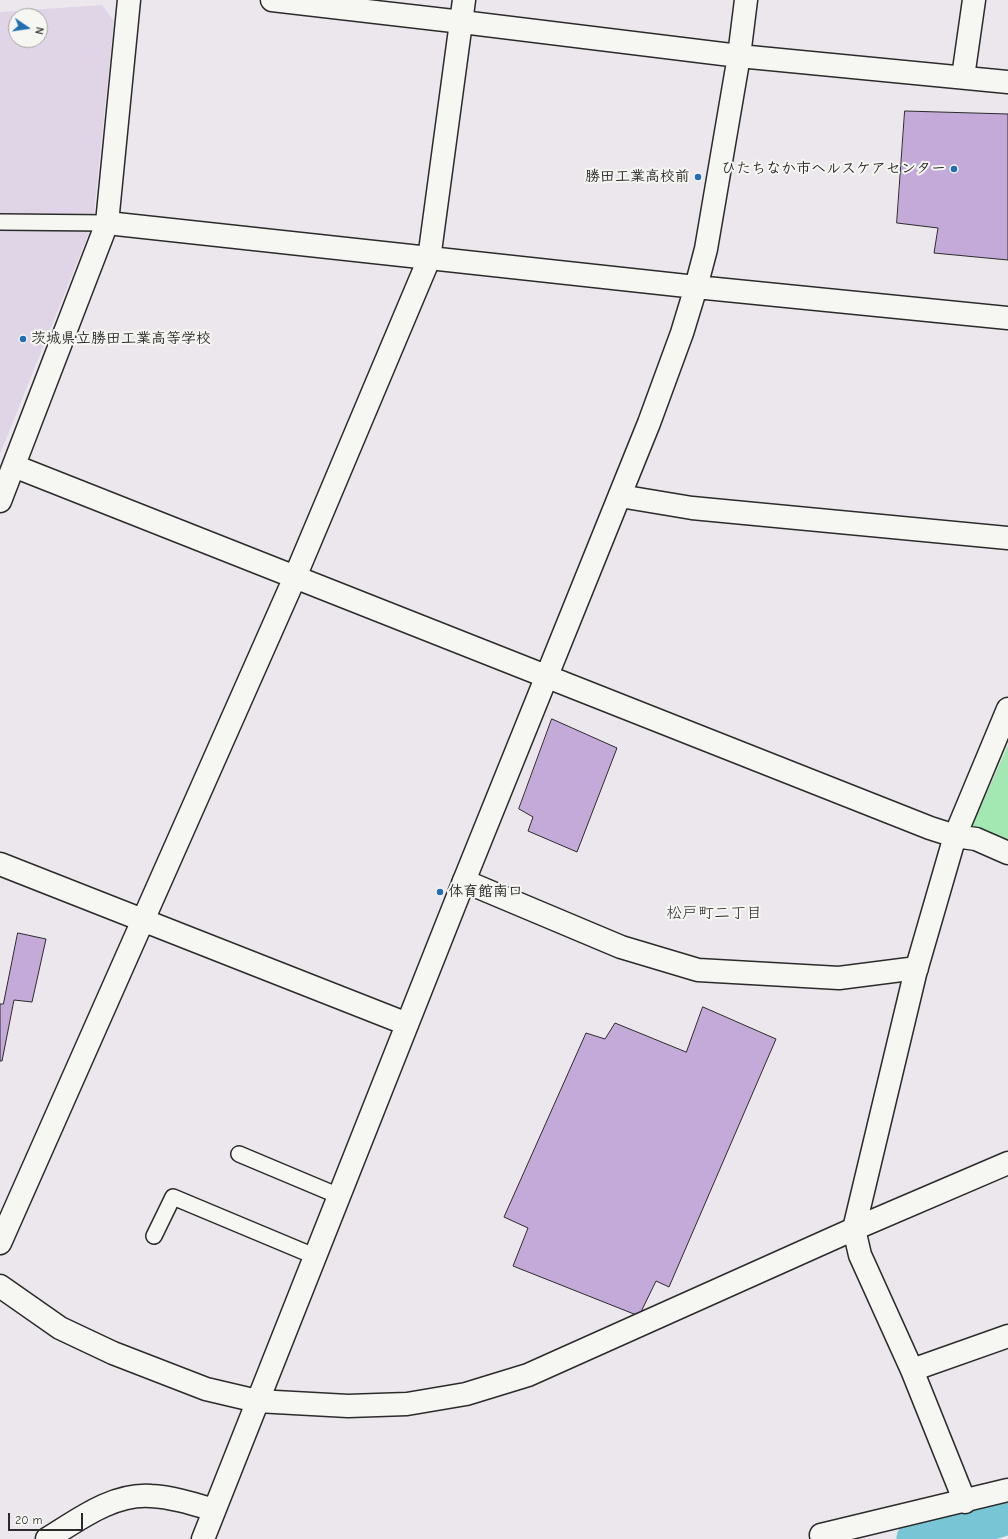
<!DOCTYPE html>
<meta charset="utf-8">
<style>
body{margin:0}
#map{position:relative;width:1008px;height:1539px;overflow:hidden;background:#ece7ed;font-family:"Comic Neue",sans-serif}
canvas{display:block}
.north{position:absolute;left:8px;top:8px;width:40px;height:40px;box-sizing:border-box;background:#f6f6f2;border:1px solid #a5a5a2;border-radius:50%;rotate:103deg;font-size:11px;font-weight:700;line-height:16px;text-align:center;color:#2b2b2b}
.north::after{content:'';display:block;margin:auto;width:14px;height:18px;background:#1f6fb2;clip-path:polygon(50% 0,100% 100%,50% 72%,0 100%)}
.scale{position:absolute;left:8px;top:1513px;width:75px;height:18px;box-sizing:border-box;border:2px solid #2b2b2b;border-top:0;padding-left:5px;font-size:12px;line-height:14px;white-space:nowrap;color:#2b2b2b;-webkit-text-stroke:3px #f6f6f2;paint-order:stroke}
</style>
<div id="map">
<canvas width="1008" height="1539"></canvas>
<div class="north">N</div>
<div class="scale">20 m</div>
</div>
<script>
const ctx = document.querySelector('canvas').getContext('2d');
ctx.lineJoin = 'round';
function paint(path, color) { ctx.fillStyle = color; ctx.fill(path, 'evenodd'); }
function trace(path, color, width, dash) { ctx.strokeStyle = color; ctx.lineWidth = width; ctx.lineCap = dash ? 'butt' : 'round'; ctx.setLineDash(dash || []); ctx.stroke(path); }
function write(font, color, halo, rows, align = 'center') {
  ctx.font = font + ' "Comic Neue","Klee One",sans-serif'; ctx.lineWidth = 4; ctx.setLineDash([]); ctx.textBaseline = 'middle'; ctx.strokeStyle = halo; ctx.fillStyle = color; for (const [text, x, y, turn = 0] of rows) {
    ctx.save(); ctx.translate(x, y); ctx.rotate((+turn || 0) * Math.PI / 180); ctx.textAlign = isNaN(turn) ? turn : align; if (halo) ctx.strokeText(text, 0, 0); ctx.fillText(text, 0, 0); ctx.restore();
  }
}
paint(new Path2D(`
 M102 5 114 21 93 223 0 454V12ZM16 16H40V40H16Z`), '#e0d5e7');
paint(new Path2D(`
 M1008 745V839L972 826Z`), '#a3e7b2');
trace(new Path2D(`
 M919 1539 1008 1512`), '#78c6d5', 45);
const building = new Path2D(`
 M905 111 1008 114V260L934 253 938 228 897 223Z
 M552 719 617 748 577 852 528 831 533 817 519 809Z
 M18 933 46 939 32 1002 14 1000 2 1061H0V1004H3Z
 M703 1007 776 1039 669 1287 656 1281 639 1316 513 1266 528 1228 504 1217 586 1033 605 1039 615 1023 686 1052Z`);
paint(building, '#c3aad8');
trace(building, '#2b2b2b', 1);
const service = new Path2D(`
 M0 222 107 223
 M239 1154 339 1196
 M154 1236 173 1197 314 1256`);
const minor = new Path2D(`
 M963 77 974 0
 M14 466 930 828 955 836 976 839 1008 853
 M620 496 692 508 1008 538
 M0 501 107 223 129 0
 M0 864 407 1024
 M464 881 621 947 698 970 839 978 917 968
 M0 1243 295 577 429 259 464 0
 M0 1286 60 1328 113 1353 206 1389 257 1401 348 1406 407 1404 466 1394 528 1375 854 1229 1008 1163
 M912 1370 1008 1336
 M965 1502 912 1370 860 1255 854 1229 915 974 955 836 1008 709
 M821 1535 1008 1490
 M47 1539C78 1520 113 1493 151 1496 172 1497 194 1504 214 1510`);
const tertiary = new Path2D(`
 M272 0 462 22 739 56 1008 82
 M107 223 696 287 1008 318
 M203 1539 464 881 649 423 682 333 696 287 706 249 739 56 746 0`);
trace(service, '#2b2b2b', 18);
trace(minor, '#2b2b2b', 25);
trace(tertiary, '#2b2b2b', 25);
trace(service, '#f6f6f2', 15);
trace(minor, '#f6f6f2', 22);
trace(tertiary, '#f6f6f2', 22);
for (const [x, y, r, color] of [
 [954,169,4,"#1f6fb2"],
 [698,177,4,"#1f6fb2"],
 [23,339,4,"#1f6fb2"],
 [440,892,4,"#1f6fb2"]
]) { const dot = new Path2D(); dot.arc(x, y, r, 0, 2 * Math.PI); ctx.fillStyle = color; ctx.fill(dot); trace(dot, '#f6f6f2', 1.5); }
write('bold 15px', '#2b2b2b', '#f6f6f2', [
 ["ひたちなか市ヘルスケアセンター",946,169],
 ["勝田工業高校前",690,177],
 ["茨城県立勝田工業高等学校",31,339,"left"],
 ["体育館南口",448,892,"left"]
], 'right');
write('16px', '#2b2b2b', '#f6f6f2', [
 ["松戸町二丁目",714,913]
]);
</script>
